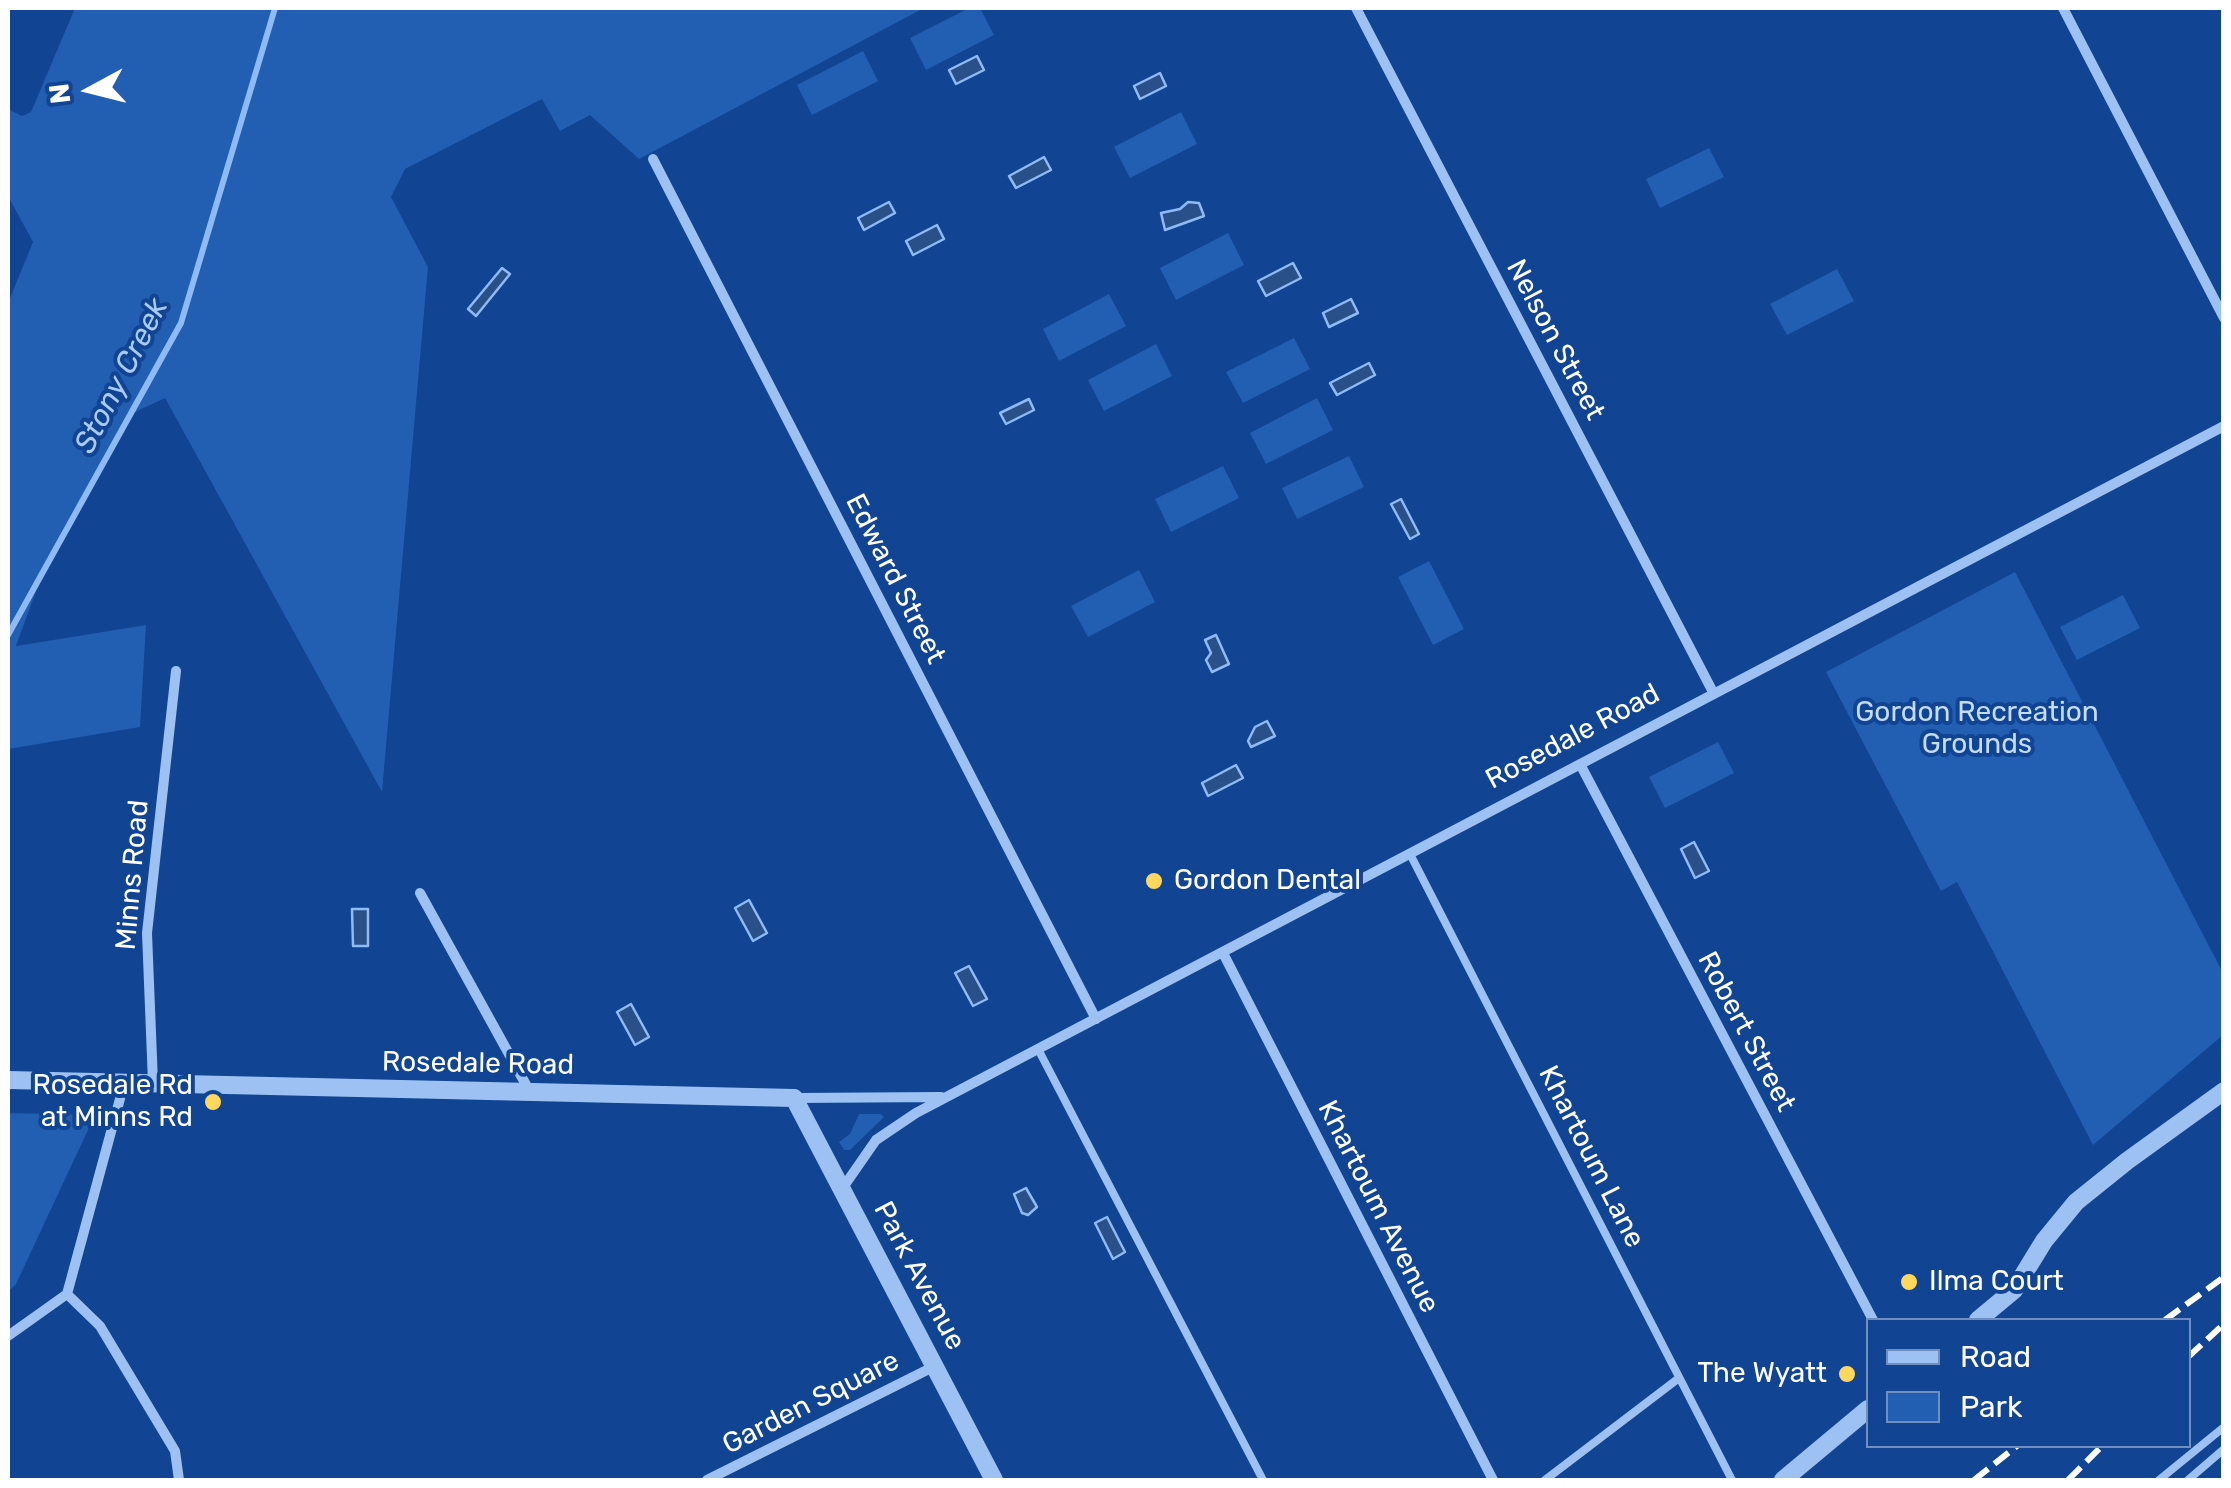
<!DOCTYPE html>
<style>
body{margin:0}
#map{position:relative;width:2231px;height:1488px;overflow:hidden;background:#114492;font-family:Rubik,sans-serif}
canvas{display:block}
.frame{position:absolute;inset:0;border:10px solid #fff;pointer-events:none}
.legend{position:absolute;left:1866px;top:1318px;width:325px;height:130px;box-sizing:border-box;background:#114492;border:2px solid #708fbe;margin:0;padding:12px 18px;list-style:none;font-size:30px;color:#fff}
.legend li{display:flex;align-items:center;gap:20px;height:50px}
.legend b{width:50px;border:2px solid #708fbe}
.north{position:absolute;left:40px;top:40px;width:100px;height:100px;-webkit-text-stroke:8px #114492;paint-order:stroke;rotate:263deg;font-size:28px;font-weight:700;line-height:40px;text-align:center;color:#fff}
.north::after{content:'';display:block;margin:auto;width:35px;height:45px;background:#fff;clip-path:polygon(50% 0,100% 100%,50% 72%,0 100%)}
</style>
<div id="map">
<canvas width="2231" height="1488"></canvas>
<div class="frame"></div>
<ul class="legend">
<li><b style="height:12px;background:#9dc1f3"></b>Road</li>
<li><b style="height:28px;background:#225eb1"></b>Park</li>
</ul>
<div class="north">N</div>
</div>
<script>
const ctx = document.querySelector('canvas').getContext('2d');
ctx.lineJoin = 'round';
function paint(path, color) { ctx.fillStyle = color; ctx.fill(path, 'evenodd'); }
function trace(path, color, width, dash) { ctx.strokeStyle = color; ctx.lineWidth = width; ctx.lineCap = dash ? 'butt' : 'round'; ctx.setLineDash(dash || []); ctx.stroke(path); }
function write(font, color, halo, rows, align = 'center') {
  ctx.font = font + ' Rubik,sans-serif'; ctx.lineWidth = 8; ctx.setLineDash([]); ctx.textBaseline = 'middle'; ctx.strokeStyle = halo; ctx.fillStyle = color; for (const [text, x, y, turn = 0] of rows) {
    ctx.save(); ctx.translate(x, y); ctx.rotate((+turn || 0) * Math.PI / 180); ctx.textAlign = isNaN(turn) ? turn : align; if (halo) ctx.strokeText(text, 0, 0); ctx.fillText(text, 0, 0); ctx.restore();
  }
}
paint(new Path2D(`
 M75 8H924L639 159 590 115 560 131 542 99 405 169 391 197 428 267 382 792 165 398 129 415 47 561 16 646 146 625 140 727 8 749V303L33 242 8 196V109L22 116 31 112Z
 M969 8H980L994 35 926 70 910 38Z
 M863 51 878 81 812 115 797 85Z
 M1181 112 1197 144 1130 178 1114 147Z
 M1709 148 1724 177 1660 208 1646 179Z
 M1228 233 1244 265 1176 300 1160 268Z
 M1837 269 1854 301 1787 335 1770 304Z
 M1109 294 1126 326 1059 361 1043 329Z
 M1294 338 1310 369 1243 403 1226 372Z
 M1156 344 1172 376 1104 411 1088 380Z
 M1317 398 1333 430 1266 464 1250 433Z
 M1349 456 1364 487 1297 519 1282 488Z
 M1223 466 1239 498 1171 532 1155 499Z
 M1429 561 1464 629 1433 645 1398 577Z
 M1139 570 1155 602 1088 637 1071 606Z
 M2015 572 2223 973V1035L2093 1145 1957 882 1941 891 1826 672Z
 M2123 595 2140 628 2077 660 2060 627Z
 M1718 742 1734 773 1665 808 1649 777Z
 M8 1113 95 1115 16 1284 8 1292Z
 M859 1114H881L884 1117 850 1150H844L839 1142 850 1134Z`), '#225eb1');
const water = new Path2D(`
 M977 56 984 70 956 84 949 70Z
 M1160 73 1166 86 1140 99 1134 86Z
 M1044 157 1051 170 1016 188 1009 176Z
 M889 202 895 213 864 230 858 218Z
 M1188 202 1199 203 1204 216 1165 230 1161 213 1180 209Z
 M937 225 944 239 913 255 906 241Z
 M1293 263 1301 278 1266 296 1258 281Z
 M502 268 510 274 476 316 468 309Z
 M1351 299 1358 313 1329 327 1323 313Z
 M1369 363 1375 375 1337 395 1330 383Z
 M1029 399 1034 410 1006 424 1000 413Z
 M1401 499 1419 534 1410 539 1391 504Z
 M1216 635 1229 664 1212 672 1206 660 1211 653 1205 640Z
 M1267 721 1275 736 1251 747 1248 741 1255 727Z
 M1236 765 1243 778 1208 796 1202 783Z
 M1694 842 1709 871 1695 878 1681 849Z
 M749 900 767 933 753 941 735 908Z
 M352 909H368V946H353Z
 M969 966 987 999 973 1006 955 973Z
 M631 1004 649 1037 635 1045 617 1012Z
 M1026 1188 1037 1207 1028 1215 1022 1213 1014 1194Z
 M1107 1217 1125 1252 1113 1259 1095 1223Z`);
paint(water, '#2a508a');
trace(water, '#8ebbf6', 2.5);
trace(new Path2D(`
 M8 635 181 323 275 8`), '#8ebbf6', 6);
trace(new Path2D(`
 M1410 854 1732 1480
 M1038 1049 1263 1480
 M1545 1480 1679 1378
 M2159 1480 2224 1427
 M2188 1480 2224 1449`), '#9dc1f3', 8);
trace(new Path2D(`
 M1356 8 1714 694
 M2063 8 2224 318
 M653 159 1096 1019
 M1580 764 1873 1320
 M420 893 530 1092
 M1223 953 1493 1480
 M153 1083 147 933 176 671
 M794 1098 941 1097
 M842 1189 876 1140 916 1113 2224 426
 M67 1294 100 1326 175 1451 179 1480
 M8 1336 67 1294 124 1084
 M707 1480 935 1366`), '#9dc1f3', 10);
trace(new Path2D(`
 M8 1080 794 1098 994 1480
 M1978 1320 2014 1290 2044 1241 2076 1202 2127 1161 2224 1091
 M1783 1480 1868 1409`), '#9dc1f3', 18);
trace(new Path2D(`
 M2165 1320 2224 1277
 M2188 1357 2224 1324
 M1974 1480 2017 1446
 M2068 1480 2102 1446`), '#fff', 6, [18, 8]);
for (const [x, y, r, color] of [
 [1154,881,10,"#ffd75f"],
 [213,1102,10,"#ffd75f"],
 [1909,1282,10,"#ffd75f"],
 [1847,1374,10,"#ffd75f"]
]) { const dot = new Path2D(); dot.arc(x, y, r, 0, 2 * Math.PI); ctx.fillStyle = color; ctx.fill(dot); trace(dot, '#114492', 4); }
write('28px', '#fff', '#114492', [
 ["Nelson Street",1555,340,62],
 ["Edward Street",895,579,63],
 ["Rosedale Road",1573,737,-28],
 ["Minns Road",133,875,-85],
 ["Robert Street",1746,1032,62],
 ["Rosedale Road",478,1064,1],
 ["Khartoum Lane",1591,1157,63],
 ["Khartoum Avenue",1378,1207,63],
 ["Park Avenue",919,1276,62],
 ["Garden Square",811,1403,-27]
]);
write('28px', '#c4dcfd', '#114492', [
 ["Gordon Recreation",1977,713],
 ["Grounds",1977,745]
]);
write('28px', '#fff', '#114492', [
 ["Gordon Dental",1174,881],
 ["Rosedale Rd",193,1086,"right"],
 ["at Minns Rd",193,1118,"right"],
 ["Ilma Court",1929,1282],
 ["The Wyatt",1827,1374,"right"]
], 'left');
write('italic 30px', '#a9cbfa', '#114492', [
 ["Stony Creek",122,376,-63]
]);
</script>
